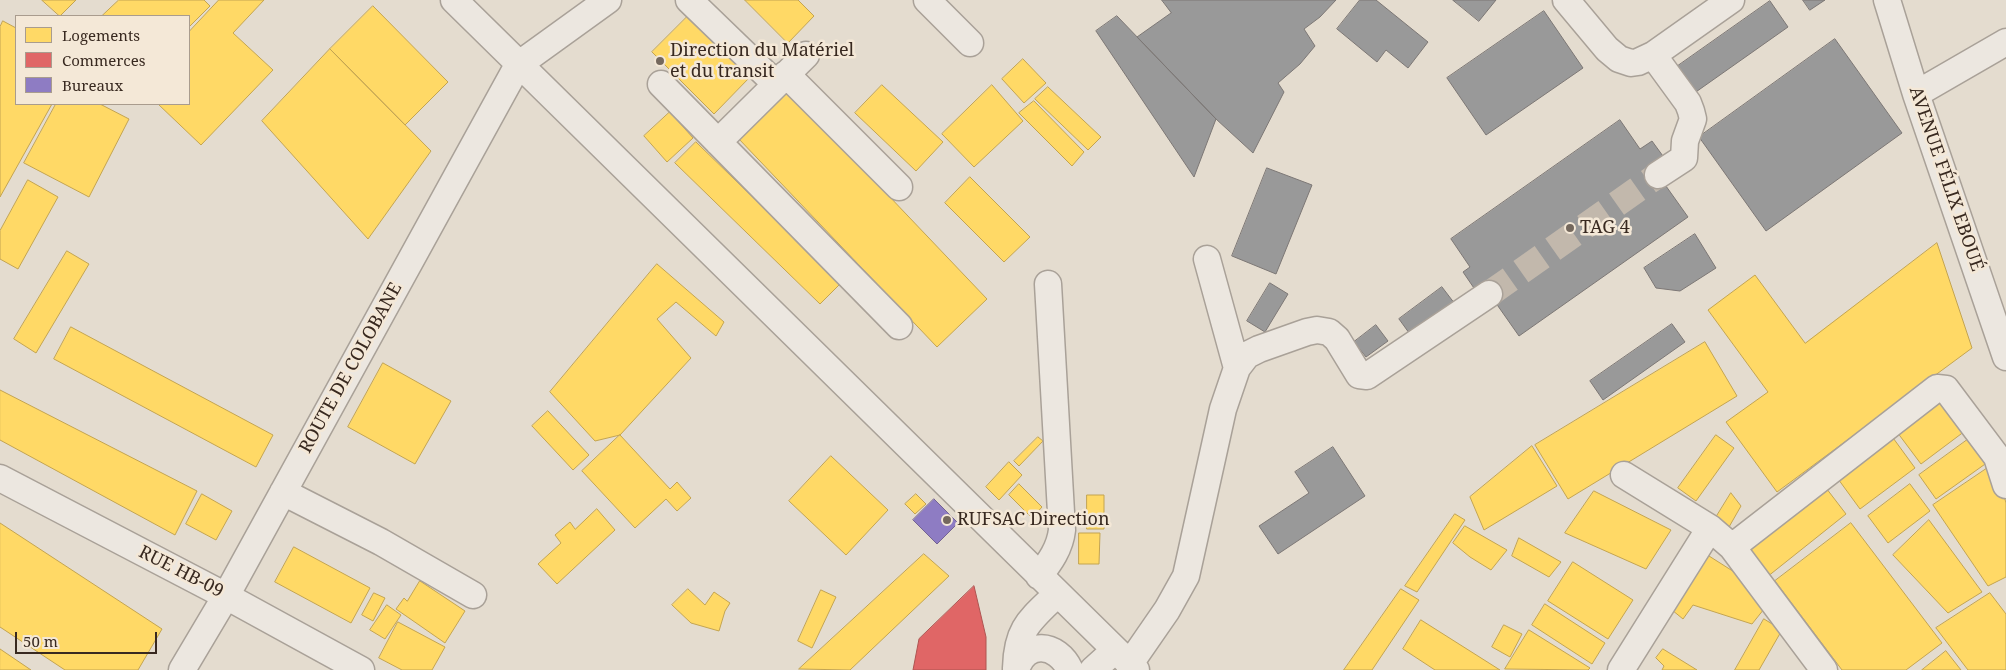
<!DOCTYPE html>
<meta charset="utf-8">
<style>
body{margin:0}
#map{position:relative;width:2006px;height:670px;overflow:hidden;background:#e4dccf;font-family:"Noto Serif",serif}
canvas{display:block}
.legend{position:absolute;left:15px;top:15px;width:175px;height:90px;box-sizing:border-box;background:#f4e8d7;border:1px solid #a99c8e;margin:0;padding:6px 9px;list-style:none;font-size:15px;color:#382920}
.legend li{display:flex;align-items:center;gap:10px;height:25px}
.legend b{width:25px;border:1px solid #a99c8e}
.scale{position:absolute;left:15px;top:632px;width:142px;height:22px;box-sizing:border-box;border:2px solid #382920;border-top:0;padding-left:6px;font-size:15px;line-height:18px;white-space:nowrap;color:#382920;-webkit-text-stroke:4px #f4e8d7;paint-order:stroke}
</style>
<div id="map">
<canvas width="2006" height="670"></canvas>
<ul class="legend">
<li><b style="height:14px;background:#ffd966"></b>Logements</li>
<li><b style="height:14px;background:#e06666"></b>Commerces</li>
<li><b style="height:14px;background:#8e7cc3"></b>Bureaux</li>
</ul>
<div class="scale">50 m</div>
</div>
<script>
const ctx = document.querySelector('canvas').getContext('2d');
ctx.lineJoin = 'round';
function paint(path, color) { ctx.fillStyle = color; ctx.fill(path, 'evenodd'); }
function trace(path, color, width, dash) { ctx.strokeStyle = color; ctx.lineWidth = width; ctx.lineCap = dash ? 'butt' : 'round'; ctx.setLineDash(dash || []); ctx.stroke(path); }
function write(font, color, halo, rows, align = 'center') {
  ctx.font = font + ' "Noto Serif",serif'; ctx.lineWidth = 5; ctx.setLineDash([]); ctx.textBaseline = 'middle'; ctx.strokeStyle = halo; ctx.fillStyle = color; for (const [text, x, y, turn = 0] of rows) {
    ctx.save(); ctx.translate(x, y); ctx.rotate((+turn || 0) * Math.PI / 180); ctx.textAlign = isNaN(turn) ? turn : align; if (halo) ctx.strokeText(text, 0, 0); ctx.fillText(text, 0, 0); ctx.restore();
  }
}
const homes = new Path2D(`
 M42 0H76L60 16Z
 M119 0H204L210 6 189 27V16H102Z
 M219 0H264L233 33 273 70 201 145 158 104H189V32Z
 M745 0H798L814 16 788 43Z
 M373 6 448 82 405 125 330 49Z
 M688 16 750 77 714 114 652 52Z
 M3 21 16 28V104H52L0 197V27Z
 M330 49 431 151 368 239 262 121Z
 M1023 59 1046 83 1024 103 1002 79Z
 M882 85 943 142 916 171 855 113Z
 M992 85 1023 121 974 167 942 134Z
 M1048 87 1101 137 1088 150 1035 99Z
 M788 90 987 299 937 347 738 138Z
 M1034 101 1084 152 1072 166 1019 113Z
 M56 104H100L129 119 89 197 24 163Z
 M670 112 693 138 667 162 644 136Z
 M696 142 841 283 820 304 675 163Z
 M970 177 1030 237 1004 262 945 203Z
 M28 180 58 197 18 269 0 259V231Z
 M1937 243 1972 348 1777 492 1726 422 1768 392 1708 310 1755 275 1805 343Z
 M67 251 89 264 36 353 14 339Z
 M657 264 724 322 716 336 676 302 657 319 691 358 620 435 595 441 550 392Z
 M71 327 273 435 256 467 54 359Z
 M1705 342 1737 396 1568 499 1535 445Z
 M383 363 451 401 415 464 348 427Z
 M0 390 197 491 175 535 0 440Z
 M1942 392 1969 428 1921 464 1894 428Z
 M548 411 589 455 573 470 532 426Z
 M1888 431 1915 468 1860 509 1833 472Z
 M620 435 670 489 677 482 691 498 677 511 666 499 635 528 582 471Z
 M1716 435 1734 448 1696 501 1678 488Z
 M1038 437 1043 441 1019 466 1014 461Z
 M1970 438 1988 462 1936 499 1919 475Z
 M1532 446 1557 486 1484 530 1470 497Z
 M831 456 888 510 846 555 789 501Z
 M1009 462 1022 475 999 500 986 487Z
 M1995 463 2006 503V577L1988 586 1933 505Z
 M1019 484 1042 507 1032 518 1009 495Z
 M1823 484 1846 514 1767 577 1743 547Z
 M1910 484 1930 511 1888 543 1868 516Z
 M1594 491 1671 530 1646 569 1565 533Z
 M1731 493 1741 506 1729 527 1715 519Z
 M202 494 232 511 216 540 186 524Z
 M916 494 926 504 915 514 905 504Z
 M1087 495H1104V529H1087Z
 M597 509 615 530 557 584 538 564 561 543 555 535 570 522 575 529Z
 M1455 514 1465 520 1417 592 1405 586Z
 M1929 520 1982 592 1948 613 1893 555Z
 M0 523 162 629 138 670H65L0 627Z
 M1851 523 1942 643 1906 670H1842L1775 581Z
 M1465 526 1507 550 1491 570 1470 557 1453 543Z
 M1079 533H1100L1099 564H1079Z
 M1519 538 1561 562 1549 577 1512 556Z
 M294 547 370 588 351 623 275 582Z
 M924 554 949 576 850 670 799 669Z
 M1709 556 1750 582 1768 604 1752 624 1693 605 1683 619 1672 610Z
 M1573 562 1633 600 1608 639 1548 601Z
 M420 581 465 611 445 643 396 609 404 598 407 601Z
 M688 589 705 605 714 592 730 603 725 611 719 631 691 623 672 605Z
 M1401 589 1419 600 1372 670H1344Z
 M821 590 836 597 812 648 798 641Z
 M374 593 385 598 373 621 362 615Z
 M1990 593 2006 614V670H1968L1936 628Z
 M1545 604 1605 643 1592 664 1532 625Z
 M387 605 401 615 385 639 370 630Z
 M1764 619 1782 630 1759 670H1735Z
 M1421 620 1500 670H1435L1403 649Z
 M398 622 445 647 432 670H402L379 658Z
 M1504 625 1522 634 1510 657 1492 647Z
 M1529 630 1590 668 1588 670 1505 669Z
 M0 649 31 670H0Z
 M1663 649 1697 670H1662L1664 666 1656 658Z
 M1946 651 1961 670H1922Z`);
paint(homes, '#ffd966');
trace(homes, '#c3a451', 1);
const shops = new Path2D(`
 M974 586 986 637V670H913L919 639Z`);
paint(shops, '#e06666');
trace(shops, '#ae5451', 1);
const offices = new Path2D(`
 M934 499 958 523 937 544 913 520Z`);
paint(offices, '#8e7cc3');
trace(offices, '#746392', 1);
const industry = new Path2D(`
 M1162 0H1336L1320 17 1304 29 1315 46 1300 64 1278 83 1284 92 1253 153 1216 119 1137 37 1171 13Z
 M1360 0H1376L1428 42 1408 68 1386 50 1377 62 1337 29Z
 M1453 0H1496L1479 21Z
 M1803 0H1825L1810 10Z
 M1770 1 1788 27 1693 94 1675 68Z
 M1544 11 1583 68 1486 135 1447 78Z
 M1117 16 1216 119 1194 177 1096 31Z
 M1835 39 1902 133 1766 231 1699 137Z
 M1620 120 1640 149 1652 141 1668 163 1656 172 1688 217 1519 336 1486 289 1478 294 1463 272 1470 267 1451 239Z
 M1267 168 1312 185 1276 274 1232 256Z
 M1695 234 1716 268 1680 291 1656 288 1644 268Z
 M1270 283 1288 294 1265 332 1247 321Z
 M1442 287 1455 304 1412 337 1399 319Z
 M1672 324 1685 342 1603 400 1590 381Z
 M1376 325 1388 341 1366 357 1354 342Z
 M1333 447 1365 496 1278 554 1259 526 1309 493 1295 472Z`);
paint(industry, '#999');
trace(industry, '#7c7775', 1);
trace(new Path2D(`
 M1489 294 1658 175`), '#c2b8ac', 26, [26, 13]);
const minor = new Path2D(`
 M454 0 1136 670
 M689 0 776 84
 M927 0 970 43
 M1566 0 1607 49 1619 59 1631 63 1638 62 1653 55 1731 0
 M1887 0 1916 94 2006 357
 M1653 55 1688 103 1691 111 1693 119 1685 141 1684 158 1658 175
 M786 74 899 187
 M661 84 899 326
 M1916 94 2006 42
 M718 142 806 55
 M1207 259 1237 368
 M1624 475 1710 528 1732 547 1824 670
 M0 478 226 596 361 670
 M283 492 381 542 473 595
 M1732 547 1937 388 1946 389 1997 457 2006 485
 M1039 576C1050 562 1060 548 1062 530L1048 284
 M1129 665 1167 610 1186 576 1223 409 1237 368 1247 355 1259 349 1307 332 1317 330 1329 332 1337 339 1359 375 1367 376 1489 294
 M1016 668C1017 628 1030 620 1057 594
 M182 670 226 596 518 65 608 0
 M1016 670C1025 640 1057 642 1070 670
 M1093 670 1114 651
 M1621 670 1710 528`);
trace(minor, '#a9a198', 29);
trace(minor, '#ece7e0', 26);
for (const [x, y, r, color] of [
 [660,61,5,"#74685d"],
 [1570,228,5,"#74685d"],
 [947,520,5,"#74685d"]
]) { const dot = new Path2D(); dot.arc(x, y, r, 0, 2 * Math.PI); ctx.fillStyle = color; ctx.fill(dot); trace(dot, '#f4e8d7', 2); }
write('18px', '#382920', '#f4e8d7', [
 ["Direction du Matériel",670,51],
 ["et du transit",670,72],
 ["TAG 4",1580,228],
 ["RUFSAC Direction",957,520]
], 'left');
write('18px', '#382920', '#f4e8d7', [
 ["AVENUE FÉLIX EBOUÉ",1946,179,71],
 ["ROUTE DE COLOBANE",351,368,-61],
 ["RUE HB-09",181,572,27]
]);
</script>
